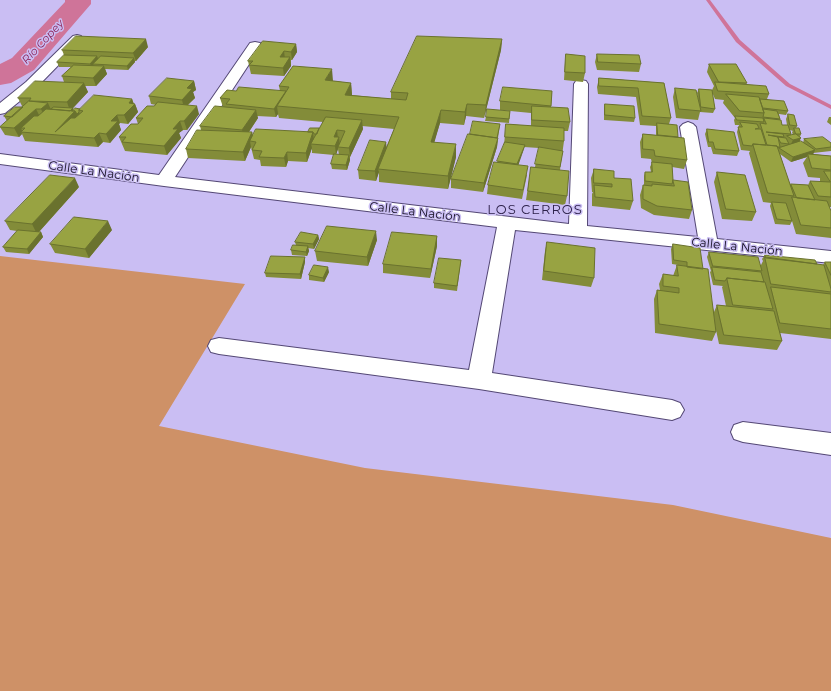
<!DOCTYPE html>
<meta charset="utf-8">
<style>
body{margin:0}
canvas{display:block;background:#cabef3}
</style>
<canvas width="831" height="691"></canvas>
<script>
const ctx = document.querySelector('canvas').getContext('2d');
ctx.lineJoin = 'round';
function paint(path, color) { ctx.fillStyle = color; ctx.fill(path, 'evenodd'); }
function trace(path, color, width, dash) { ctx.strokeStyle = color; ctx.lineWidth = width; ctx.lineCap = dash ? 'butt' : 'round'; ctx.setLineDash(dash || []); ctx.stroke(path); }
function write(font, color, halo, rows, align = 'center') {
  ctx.font = font + ' Montserrat,sans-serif'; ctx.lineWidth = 3; ctx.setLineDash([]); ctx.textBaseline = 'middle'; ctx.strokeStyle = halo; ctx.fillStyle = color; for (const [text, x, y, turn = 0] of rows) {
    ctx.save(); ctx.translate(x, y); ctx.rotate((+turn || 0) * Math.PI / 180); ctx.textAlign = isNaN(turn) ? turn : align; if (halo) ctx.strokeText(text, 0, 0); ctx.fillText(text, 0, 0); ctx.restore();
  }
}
paint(new Path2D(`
 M0 256 245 284 159 426 365 468 673 505 831 538V691H0Z`), '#ce9167');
paint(new Path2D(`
 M706 0H710L740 40 790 84 831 105V109L786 86 736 42Z`), '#cf7499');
paint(new Path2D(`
 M65 0H91V4L34 70 11 83 0 85V64L12 58 65 2Z`), '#cf7499');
const minor = new Path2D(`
 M77 35 81 36 83 39 81 42 36 88 5 113 0 114V103L26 82 73 36Z
 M255 42 260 43 261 46 175 177 569 224 574 84 576 81 581 80 586 81 588 84 587 226 698 237 680 127 683 124 688 122 693 124 696 127 717 239 831 251V263L515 230 492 373 672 400 680 403 684 410 680 417 672 420 479 389 219 354 211 352 208 346 211 340 219 338 469 370 497 227 164 186 0 164V154L159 175 250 43Z
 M743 422 831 433V455L743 442 734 439 731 432 734 425Z`);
trace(minor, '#544875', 2);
paint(minor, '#fff');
paint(new Path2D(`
 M502 39 501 50 484 118 466 116 464 125 440 123 434 142 456 157 448 189 379 182V172L376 181 359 179 358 170 386 142V148L394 129 362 126 363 129 350 157V160L347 170 332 169 331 164 334 155 312 153V148L307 162 288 161 286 167 261 166 260 160 254 159 251 147 245 161 188 158 186 149 201 130 200 126 223 107 220 98 236 91H280L279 86 333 81 351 83 352 95 391 99V92ZM278 114 279 118 323 122 319 129 308 132 253 136 252 132H249L258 118 257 116 276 117ZM338 149 339 155 336 154Z
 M296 44 297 52 292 60H291V66L284 76 251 74 248 61Z
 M148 47 136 61H135V62L128 70 105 69 107 74 96 86H85L88 92 73 108V110L132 99 134 104H135L138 112 128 124 120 123 119 124 121 130 110 143 103 142 98 147 25 141 22 134 19 137 5 135 0 127 7 121 4 116 24 106H22L18 98 64 82 62 76 71 67H59L57 62 64 55 62 50Z
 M566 54 585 73 583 82 564 80 565 63Z
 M597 54 641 64 639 72 597 70 595 62Z
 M709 64 747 83 746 84 769 94 767 99 788 111 786 115 779 114 780 119V120L782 125H787L786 119 788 114 797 126 796 128 801 134 800 137V142L803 143 804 139 831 143V151L813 153V154L831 156V207H829L831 211V238L796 234 792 221 790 225 775 224 770 206 771 203 763 202 749 153 750 151 741 150 737 132 739 125H735L734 120 735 118 723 103 724 100 715 99 712 92 715 109 713 113 700 112 698 120 676 118 673 97 675 88 698 98 697 93 699 89 712 90 714 86 707 72ZM790 130 793 131 792 132 793 135H791V134ZM780 154 791 162 807 157 803 163 808 177 820 178V182L810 181 808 185 791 184 790 185Z
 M599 78 664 83 671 118 669 124 678 137 687 160 684 169 672 167 673 180 692 210 689 219 654 215 641 208 640 195 643 185H644V176L645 172H651L650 167 652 163 651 159 641 158 640 142 643 134 656 135V126L640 125 636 97 598 94 597 87Z
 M194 81 196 90 193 92 195 98 188 105 199 114 187 130H183L179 133 181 138 167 155 125 151 119 137 138 124 136 118 154 106 156 105 151 104 149 96Z
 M552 91 551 107 570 122 568 131H564V141L560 170 567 196 565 205 526 200 531 167H535L539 148 524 147 518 165 527 175 522 199 487 194 488 185 504 145 506 124 531 126V113L500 110V101Z
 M605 104 635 118 634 122 604 120V108Z
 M510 111 509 123 485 121 486 117Z
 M829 117H831V125L827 122Z
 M500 124 498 138 497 147 483 192 451 188V179L470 134Z
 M707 129 739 151 737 156 713 154 711 147H708L705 134Z
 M594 169 614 178 633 201 630 210 592 206V194L593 192H592L591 178Z
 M717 172 756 212 752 221 722 219 714 182Z
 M79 187 39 232H41L43 237 29 254 6 252 3 247 17 231 10 230 5 221Z
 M112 230 89 258 55 253 50 244Z
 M318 235 319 239 314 249 308 248 309 251 307 256 292 255 291 250 296 245 295 242Z
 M437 236V246L430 278 383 273V264Z
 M377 240 368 266 317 261 315 251Z
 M547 242 594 278 591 287 542 280 545 251Z
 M673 244 703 269 714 312 717 305 726 306 722 287 723 286 713 285 710 272 711 271 707 257 709 252 761 265 763 261 762 259 765 255 823 265 825 262H831V339L780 333 782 341 777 350 719 344 716 330V332L712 341 655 333 654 299 657 290H660L659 284 663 274 673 276 677 265 685 266 672 264 671 249Z
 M461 260 457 291 434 288V283Z
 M305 262 301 279 266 277 265 273Z
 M329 272 324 282 309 280V275Z`), '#838c39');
paint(new Path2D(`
 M146 39 148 47 136 61 133 53Z
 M502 39 501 50 484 118 486 105Z
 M296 44 297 52 292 60 291 52Z
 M284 51 285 59 280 57Z
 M97 56 99 61 93 64 94 66 92 68 90 64Z
 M290 57 291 66 284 76 283 68Z
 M134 58 135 62 128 70 127 66Z
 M104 66 107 74 96 86 93 78Z
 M332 69 333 81 326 93 325 80Z
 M194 81 196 90 193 92 195 98 184 108 182 100 187 88Z
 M84 83 88 92 73 108 74 112 75 111 79 112 81 116 57 135 70 111 67 102Z
 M351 83 352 95 346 107 345 95Z
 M286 91 277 106 278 114 276 117 274 109Z
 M132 99 134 105 135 104 138 112 128 124 124 115 129 103Z
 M48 103 52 112 45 118 41 109Z
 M467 104 466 116 464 125 465 112Z
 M197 106 199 114 187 130 184 121Z
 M36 109 40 117 25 128H21L23 133 21 132 22 134 19 137 14 128Z
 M256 110 258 118 244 139 242 130Z
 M441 110 440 123 431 154V142Z
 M117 115 120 123 119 124 121 130 110 143 106 134 111 121Z
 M362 120 363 129 350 157 349 148Z
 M180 121 183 130 179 133 181 138 167 155 164 146 173 129Z
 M337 130 338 139 334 137Z
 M252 132 254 141H250L251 147 245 161 243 152Z
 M313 132 314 141 311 144 312 148 307 162 306 153Z
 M99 133 103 142 98 147 94 138Z
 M339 137 340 146 338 147V149L336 155 335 146Z
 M498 138 497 147 483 192 484 183Z
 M801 138 799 142 791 144 793 140Z
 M386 142 387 150 378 169 379 172 376 181 375 171Z
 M456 144V157L448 189V176Z
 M525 145 524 149 517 169V164Z
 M815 150 813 155 808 154 807 157 791 162 793 157Z
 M287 152 288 161 286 167 284 158Z
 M349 155 350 160 347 170 346 165Z
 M75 178 79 187 37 234 32 224Z
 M108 221 112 230 89 258 85 249Z
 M376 231 377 240 368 266 367 257Z
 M41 232 43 237 29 254 27 249Z
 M318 235 319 239 314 249 313 244Z
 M437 236V246L430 278 431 269Z
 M308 246 309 251 307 256 306 252Z
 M305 257V262L301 279 300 274Z
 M328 267 329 272 324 282 323 278Z`), '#6a722e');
const building = new Path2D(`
 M76 36 146 39 133 53 62 50Z
 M417 36 502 39 486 105 467 104 465 112 441 110 431 142 456 144 448 176 378 169 399 117 277 106 289 87 279 86 293 66 332 69 325 80 351 83 345 95 406 100 408 93 391 92Z
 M263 41 296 44 291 52 284 51 280 57H290L283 68 249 65 253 61H248Z
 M566 54 585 56V73L565 72Z
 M597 54 639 55 641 64 598 62Z
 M64 55 97 56 90 64 57 62Z
 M101 56 134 58 127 66 93 64Z
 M709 64H736L747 83 719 82Z
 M74 65 104 66 93 78 62 76Z
 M167 78 194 81 187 88 192 89 182 100 149 96Z
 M599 78 664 83 671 118 642 116 638 88 599 86Z
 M35 81 84 83 67 102 29 101 31 98H18Z
 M715 82 766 86 769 94 718 91Z
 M239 87 286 91 274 109 226 104 230 99 220 98 227 90 236 91Z
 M503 87 552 91 551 106 500 101Z
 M675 88 696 90 701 111 679 109Z
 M699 89 712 90 715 109 701 107Z
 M726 94 759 97 764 113 740 111Z
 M94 95 132 99 129 103 135 104 124 115H117L111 121H118L106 134 99 133 94 138 21 132 25 128H21L34 116H38L46 109 75 111 55 132 71 118H75L83 111 79 110Z
 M760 99 784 101 788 111 763 108Z
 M29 101 48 103 41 109H36L14 128 0 127Z
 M158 102 197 106 184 121H180L173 129H178L164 146 122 142 126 137H119L131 124H138L143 118H136L147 106H154Z
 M605 104 634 106 635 118 605 115Z
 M215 106 256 110 242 130 200 126Z
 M532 106 568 108 570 122 532 120Z
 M15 107H23L12 117 4 116Z
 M54 107 73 108 70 111 51 109Z
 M75 108 80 109 79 110V112L77 114 75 111H72Z
 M487 109 510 111 509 119 486 117Z
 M763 109 777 111 780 119 763 117 764 113Z
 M788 114 794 115 797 126 790 125Z
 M735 116 763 118 764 122 737 120Z
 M326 117 362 120 349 148 338 147 345 131 337 130 334 137H339L335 146 311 144Z
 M764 118 781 120 782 125H788L791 134 766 132 783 134 784 137 768 135 778 137 780 147H777V146L767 145 760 123 766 124Z
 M473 121 500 124 497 138 470 134Z
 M740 122 757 124 759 128 755 129H761L766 145 753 144 752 146 743 145 738 127H742Z
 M657 123 677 125 678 137 658 135Z
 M506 124 564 128V141L505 137Z
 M310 128H319L317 134H314L313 132H308Z
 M794 128H799L801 134H796Z
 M256 129 313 132 306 153 287 152 284 158 259 157 262 151 252 150 256 142 250 141Z
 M707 129 734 132 739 151 715 149 713 142H709Z
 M197 130 252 132 243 152 186 149Z
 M468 134 498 138 484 183 451 179Z
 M643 134 684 138 687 160 655 156 654 150 643 149Z
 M796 134 801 138 793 140 787 136Z
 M778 137 786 138 789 144 781 143Z
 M823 137 831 143V147L816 149 804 139Z
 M370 140 386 142 375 171 358 170Z
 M801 141 815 150 793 157 779 148Z
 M505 142 525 145 517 164 497 161Z
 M753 144 777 146 794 196 768 193Z
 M539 147 563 151 560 167 535 164Z
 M334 154 349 155 346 165 331 164Z
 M808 154 831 156V170L812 168Z
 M494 162 528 166 523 190 488 185Z
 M652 162 672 164 673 180 672 184 645 181V172H652Z
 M531 167 569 171 567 196 528 191Z
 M594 169 614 171V178L631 179 633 201 595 197 594 185 612 187V184L594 183Z
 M824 171H831V197L818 196 810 181 830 182Z
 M717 172 745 175 756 212 726 209Z
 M50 175 75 178 32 224 5 221Z
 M673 180 688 182 692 210 657 206 643 199V185L652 186V184L674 186Z
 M791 184 808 185 815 200 797 198Z
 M792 197 827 201 831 211V228L801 225Z
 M772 202 786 203 792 221 777 219Z
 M74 217 108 221 85 249 50 244Z
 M327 226 376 231 367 257 315 251Z
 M18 230 41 232 27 249 3 247Z
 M301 232 318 235 313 244 295 242Z
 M392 232 437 236 431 269 383 264Z
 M547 242 595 248 594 278 544 271Z
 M673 244 700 248 703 269 687 267V262L674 260Z
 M293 245 308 246 306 252 291 250Z
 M709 252 758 257 762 271 713 266Z
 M765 255 815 260 817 264 766 258Z
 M271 256 305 257 300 274 265 273Z
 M765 257 824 265 831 289V292L771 284Z
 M439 258 461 260 457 286 434 283Z
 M825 262H831V275Z
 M314 265 328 267 323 278 309 275Z
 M677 265 708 269 716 332 659 324 657 290 679 293V288L663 286V274L678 276Z
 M712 267 761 272 764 282 727 278 725 281 715 280Z
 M727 278 765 282 773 309 733 305Z
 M771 287 831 294V329L780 323Z
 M717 305 774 311 782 341 724 335Z`);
paint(building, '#98a342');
trace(building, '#6a722e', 1);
write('italic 11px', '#8d2056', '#cabef3', [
 ["Río Copey",43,42,-47]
]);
write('12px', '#151023', '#cabef3', [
 ["Calle La Nación",94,172,8],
 ["Calle La Nación",415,212,7],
 ["Calle La Nación",737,247,6]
]);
ctx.letterSpacing = '1px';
write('13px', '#2d214a', '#cabef3', [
 ["LOS CERROS",535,210]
]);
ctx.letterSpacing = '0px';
</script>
